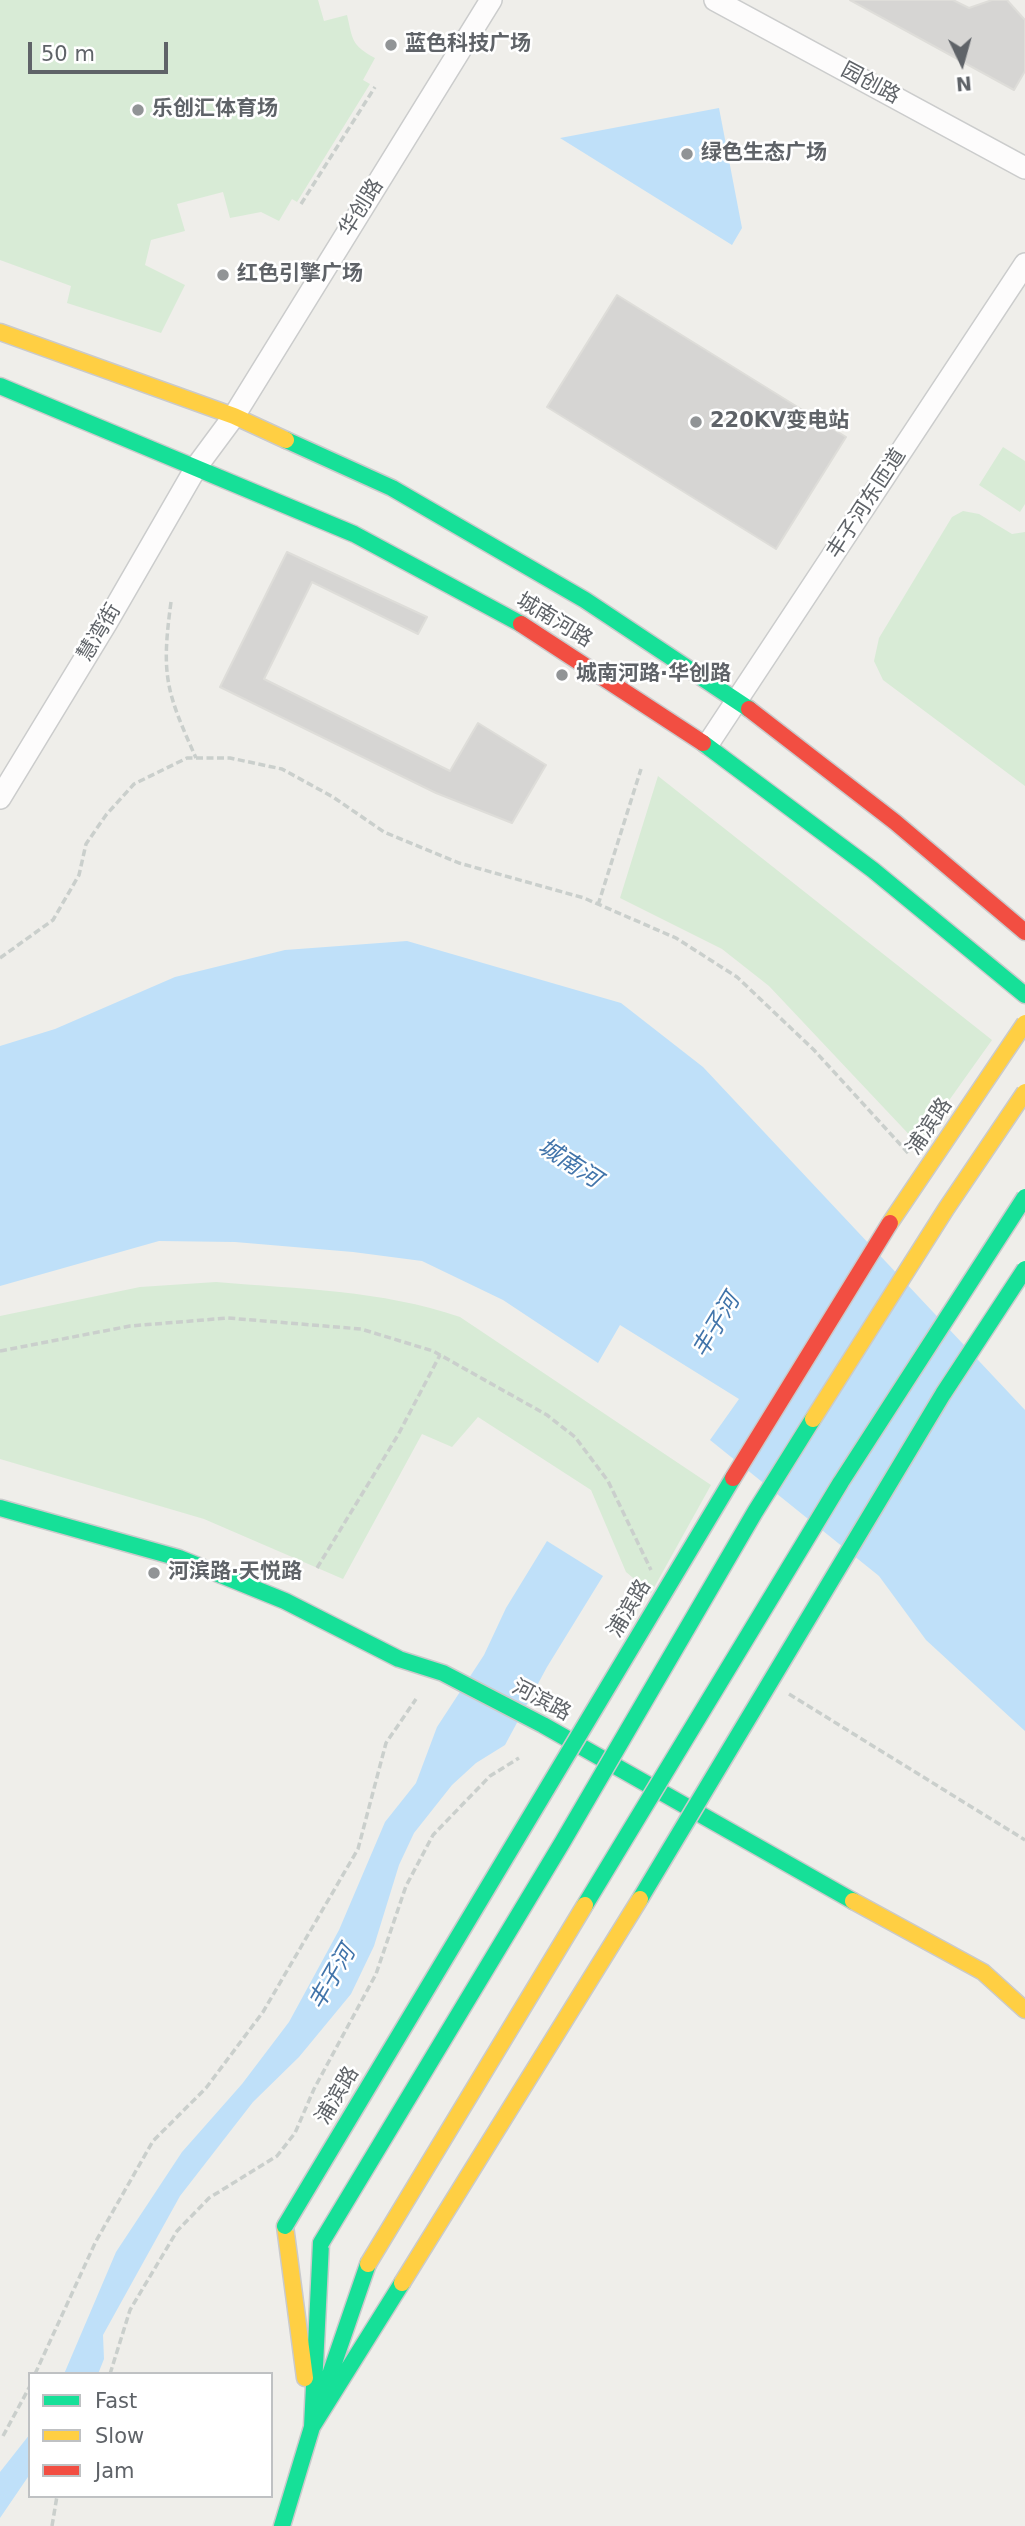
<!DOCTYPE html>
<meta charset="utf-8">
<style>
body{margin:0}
#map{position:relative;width:1025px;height:2526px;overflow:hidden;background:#efeeea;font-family:"DejaVu Sans",sans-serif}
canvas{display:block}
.legend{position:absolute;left:28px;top:2372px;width:245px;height:126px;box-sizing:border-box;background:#fff;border:2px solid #bfc1c3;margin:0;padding:9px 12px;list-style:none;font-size:21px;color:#5f6368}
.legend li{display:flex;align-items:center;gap:14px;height:35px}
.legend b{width:35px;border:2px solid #bfc1c3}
.north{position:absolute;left:927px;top:28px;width:70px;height:70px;-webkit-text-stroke:5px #fff;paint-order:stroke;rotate:175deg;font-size:19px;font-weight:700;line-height:28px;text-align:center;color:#5f6368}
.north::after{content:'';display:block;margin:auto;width:24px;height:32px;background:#5f6368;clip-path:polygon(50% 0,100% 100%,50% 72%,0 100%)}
.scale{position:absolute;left:28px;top:42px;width:140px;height:32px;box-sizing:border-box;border:4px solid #5f6368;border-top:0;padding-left:9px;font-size:21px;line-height:24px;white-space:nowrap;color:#5f6368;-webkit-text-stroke:5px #fff;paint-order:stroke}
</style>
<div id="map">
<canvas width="1025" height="2526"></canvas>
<ul class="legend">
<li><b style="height:9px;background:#16e098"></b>Fast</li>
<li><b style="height:9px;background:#ffcf43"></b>Slow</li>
<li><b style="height:9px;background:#f24e42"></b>Jam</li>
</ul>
<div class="north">N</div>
<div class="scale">50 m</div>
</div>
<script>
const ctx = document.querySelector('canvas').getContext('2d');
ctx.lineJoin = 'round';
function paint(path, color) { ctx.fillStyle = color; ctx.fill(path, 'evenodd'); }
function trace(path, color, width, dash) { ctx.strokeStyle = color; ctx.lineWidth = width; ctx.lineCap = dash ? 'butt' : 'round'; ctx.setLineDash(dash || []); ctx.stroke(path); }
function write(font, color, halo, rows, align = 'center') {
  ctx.font = font + ' "DejaVu Sans","Noto Sans SC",sans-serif'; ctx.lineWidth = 5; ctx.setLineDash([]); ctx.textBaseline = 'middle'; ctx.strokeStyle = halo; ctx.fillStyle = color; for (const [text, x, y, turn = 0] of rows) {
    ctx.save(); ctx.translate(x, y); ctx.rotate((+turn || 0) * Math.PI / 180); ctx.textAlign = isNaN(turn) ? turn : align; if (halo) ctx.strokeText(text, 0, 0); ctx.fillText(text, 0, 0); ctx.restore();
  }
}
paint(new Path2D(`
 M0 0H318L324 21 347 15C353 40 351 45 375 58L363 80 370 84 297 202 292 199 279 221 261 212 230 218 223 192 177 204 185 231 151 240 145 265 185 285 161 333 67 303 71 286 0 260Z
 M1003 447 1025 461V504L1020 512 979 485Z
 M963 511 979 514 1012 534 1025 532V786L883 680 874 661 879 638 952 517Z
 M658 776 992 1040 918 1144 769 986 722 949 620 898Z
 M216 1282C299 1289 381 1290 460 1317L711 1485 651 1593 626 1572 591 1490 478 1417 452 1447 422 1434 343 1579 204 1519 0 1459V1316L140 1287Z`), '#d8ebd6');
paint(new Path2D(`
 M719 108 742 228 732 245 560 138Z
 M407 941 621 1003 703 1067 1025 1410V1731L926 1640 879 1576 710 1440 739 1399 620 1325 598 1363 503 1300 422 1261 353 1252 235 1242 159 1241 0 1286V1046L55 1029 175 977 285 950Z
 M547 1541 603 1576 547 1667 505 1745 476 1763 452 1785 414 1833 399 1865 374 1946 351 1994 299 2057 253 2102 180 2196 103 2335 104 2359 98 2374H64L116 2252 182 2152 242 2084 289 2022 339 1930 385 1822 416 1783 437 1727 484 1655 506 1608Z
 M30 2434V2474L0 2518V2472Z`), '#bfe0f9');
const building = new Path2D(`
 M850 0H953L969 8 992 0H1007L1025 20V71L1014 90Z
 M617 295 846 437 776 549 547 407Z
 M287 552 427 617 418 634 312 582 264 679 450 771 478 723 546 765 512 823 436 793 220 687Z`);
paint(building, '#d6d5d3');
trace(building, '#deddd9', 2);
const street = new Path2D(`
 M715 0 1025 168
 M708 744 1025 264
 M0 798 107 622 197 466 234 416 491 0`);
const fast = new Path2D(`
 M0 386 354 534 521 624
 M286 440 392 488 585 600 749 709
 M703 743 873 870 1025 995
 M0 1508 179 1558 285 1601 399 1659 443 1673 543 1725 853 1901
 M324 2392 368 2264
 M312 2427 321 2243
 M282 2526 312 2427 402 2283`);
const slow = new Path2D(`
 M0 332 234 416 286 440
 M853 1901 983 1972 1025 2010
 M285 2226 305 2378`);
const jam = new Path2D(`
 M521 624 703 743
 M749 709 895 822 1025 932`);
trace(street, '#cbcccc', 24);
trace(fast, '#cacacb', 19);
trace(slow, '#cacacb', 19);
trace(jam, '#cacacb', 19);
trace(new Path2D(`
 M301 204 375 87
 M171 602C161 676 166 691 196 758
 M598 905 641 769
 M0 958 53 920 79 875 86 844 106 815 134 784 187 758H230L282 769 333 797 384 832 459 863 584 898 676 938 737 977 814 1050 909 1154
 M0 1351 130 1326 228 1318 361 1329 433 1351 547 1415 575 1437 608 1481 651 1570
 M317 1568 398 1435 440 1355
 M789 1694 1025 1840
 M35 2374 96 2241 153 2141 206 2088 263 2012 358 1849 386 1743 416 1699
 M110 2374 130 2310 177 2231 209 2198 277 2156 295 2133 314 2089 376 1974 406 1886 433 1835 490 1776 519 1758
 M3 2436 30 2386
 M52 2526 57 2496`), '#cacfcc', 3.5, [7, 3.5]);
trace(street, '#fdfcfc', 21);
trace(fast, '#16e098', 16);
trace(slow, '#ffcf43', 16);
trace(jam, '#f24e42', 16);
const fastBridge = new Path2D(`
 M640 1899 943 1394 1025 1269
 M585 1905 841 1482 1025 1197
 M285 2226 733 1478
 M321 2243 562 1843 755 1512 813 1419`);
const slowBridge = new Path2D(`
 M890 1223 1025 1023
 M813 1419 946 1209 1025 1092
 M368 2264 585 1905
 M402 2283 640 1899`);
const jamBridge = new Path2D(`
 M733 1478 890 1223`);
trace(fastBridge, '#cacacb', 19, []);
trace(slowBridge, '#cacacb', 19, []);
trace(jamBridge, '#cacacb', 19, []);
trace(fastBridge, '#16e098', 16);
trace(slowBridge, '#ffcf43', 16);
trace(jamBridge, '#f24e42', 16);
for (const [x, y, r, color] of [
 [391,45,7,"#919496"],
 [138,110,7,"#919496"],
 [687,154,7,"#919496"],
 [223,275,7,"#919496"],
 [696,422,7,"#919496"],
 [562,675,7,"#919496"],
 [154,1573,7,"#919496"]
]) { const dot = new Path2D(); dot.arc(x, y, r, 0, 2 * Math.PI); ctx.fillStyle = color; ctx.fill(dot); trace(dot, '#fff', 2.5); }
write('bold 21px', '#5f6368', '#fff', [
 ["蓝色科技广场",405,45],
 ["乐创汇体育场",152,110],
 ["绿色生态广场",701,154],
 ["红色引擎广场",237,275],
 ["220KV变电站",710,422],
 ["城南河路·华创路",576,675],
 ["河滨路·天悦路",168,1573]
], 'left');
write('21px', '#5f6368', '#fff', [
 ["园创路",870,84,28],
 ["华创路",362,208,-58],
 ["丰子河东匝道",867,504,-57],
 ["城南河路",554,621,31],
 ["慧湾街",100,633,-59],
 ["浦滨路",930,1127,-56],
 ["浦滨路",630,1609,-59],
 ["河滨路",541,1701,28],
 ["浦滨路",338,2096,-59]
]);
write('italic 23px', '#4174aa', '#fff', [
 ["城南河",569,1164,33],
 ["丰子河",717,1326,-59],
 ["丰子河",333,1978,-60]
]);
</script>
